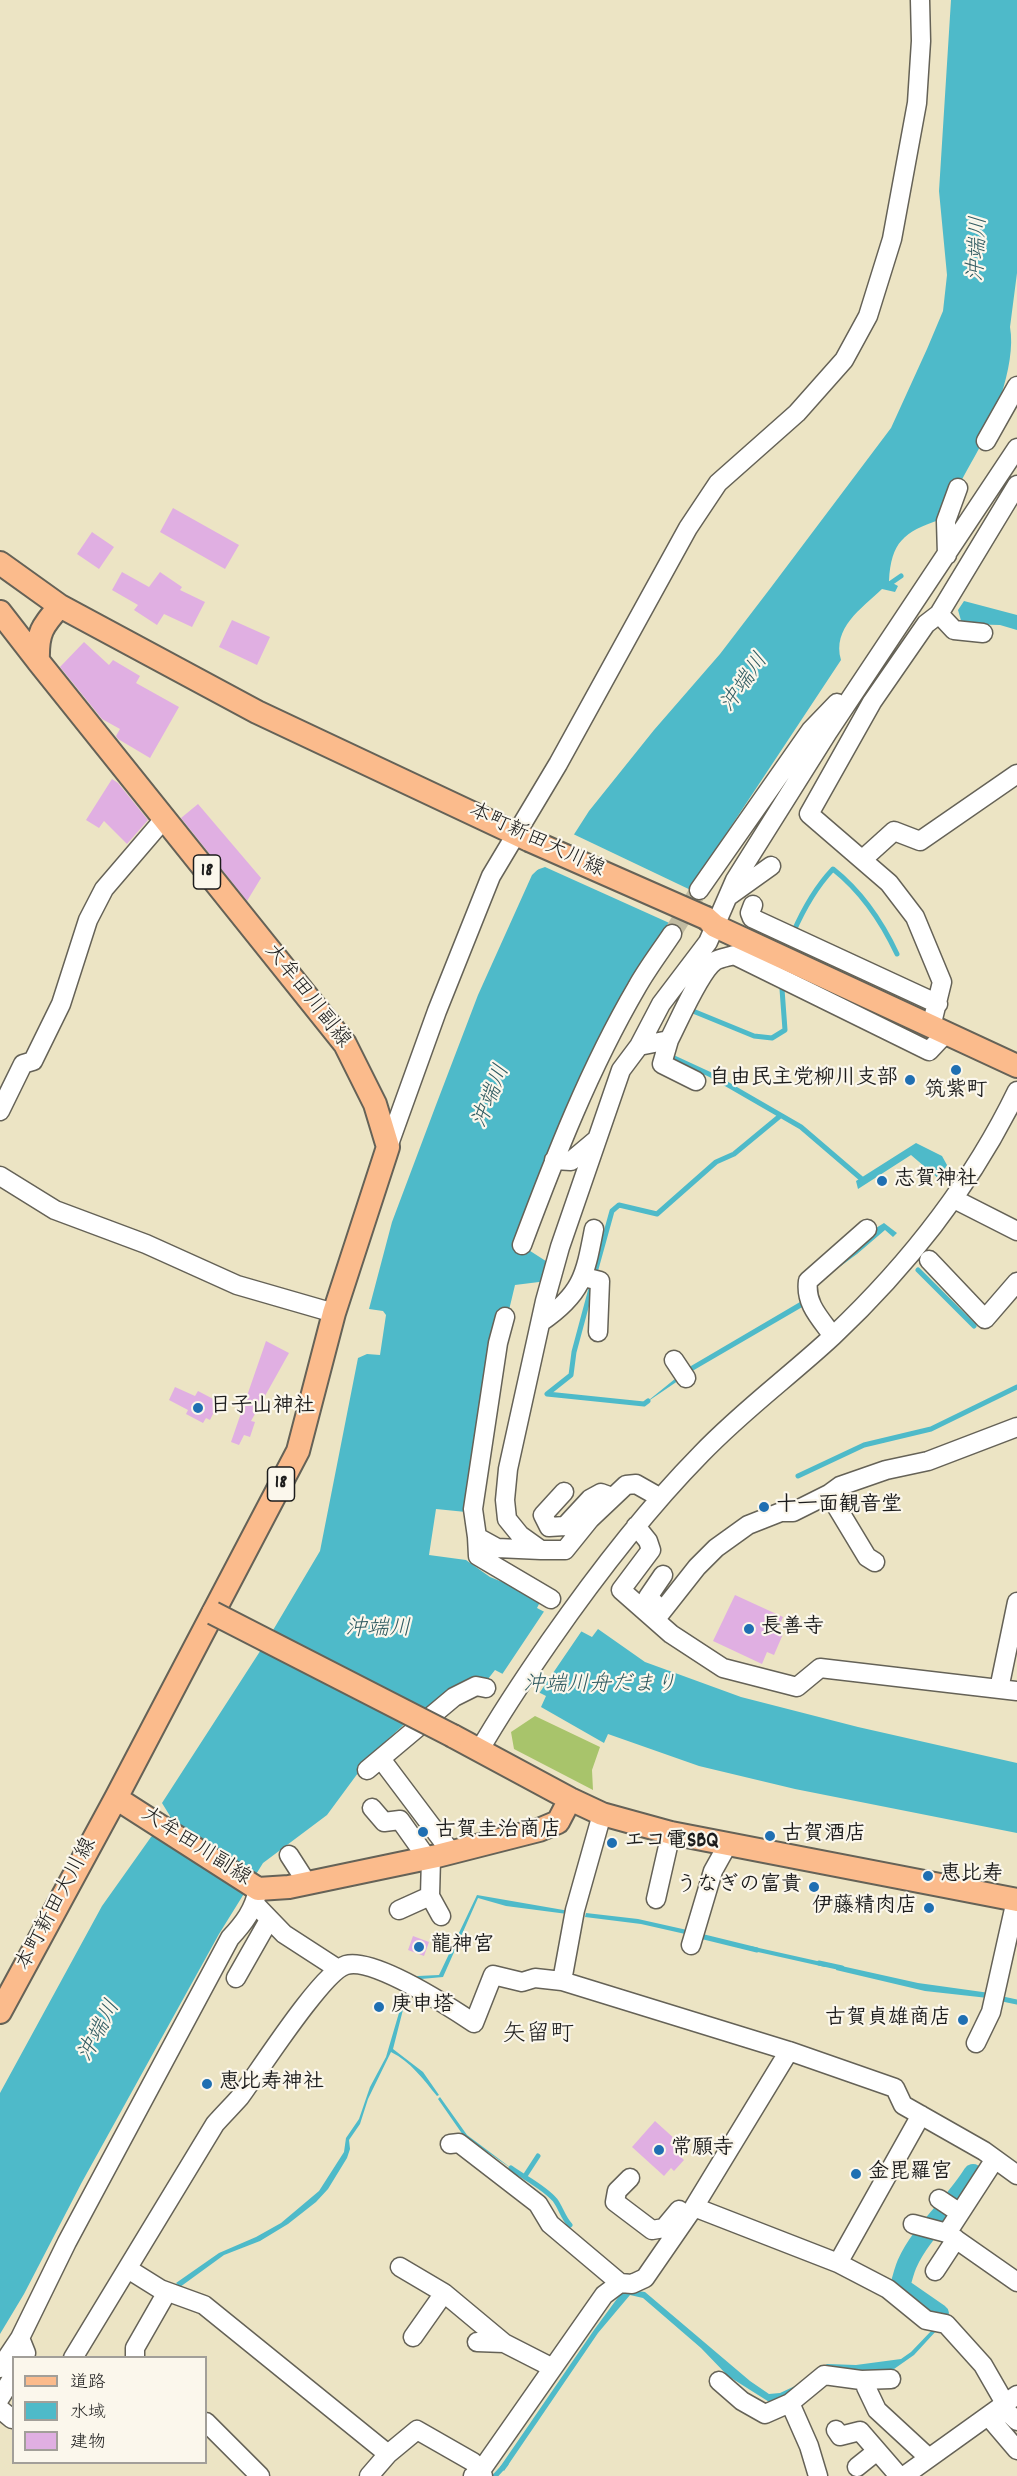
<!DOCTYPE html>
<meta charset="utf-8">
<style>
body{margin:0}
#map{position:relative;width:1017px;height:2476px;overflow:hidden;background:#ece4c4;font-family:Dekko,"Klee One",sans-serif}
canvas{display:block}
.legend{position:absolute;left:12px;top:2356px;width:195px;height:108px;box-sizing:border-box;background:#fbf7ec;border:2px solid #a29f99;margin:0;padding:8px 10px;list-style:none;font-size:18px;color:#1c1c1c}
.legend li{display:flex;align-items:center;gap:12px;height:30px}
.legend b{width:30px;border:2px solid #a29f99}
</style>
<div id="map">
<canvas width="1017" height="2476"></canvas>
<ul class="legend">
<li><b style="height:8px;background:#fbbb8c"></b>道路</li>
<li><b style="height:16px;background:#4ebac9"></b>水域</li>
<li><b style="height:16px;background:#e0afe2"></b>建物</li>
</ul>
</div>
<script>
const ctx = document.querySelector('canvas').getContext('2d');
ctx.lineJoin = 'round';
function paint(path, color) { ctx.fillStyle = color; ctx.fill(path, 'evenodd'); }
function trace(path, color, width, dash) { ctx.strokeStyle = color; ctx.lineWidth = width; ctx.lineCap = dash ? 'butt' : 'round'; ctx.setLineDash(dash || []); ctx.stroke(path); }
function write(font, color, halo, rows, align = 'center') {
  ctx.font = font + ' Dekko,"Klee One",sans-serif'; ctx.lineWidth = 4.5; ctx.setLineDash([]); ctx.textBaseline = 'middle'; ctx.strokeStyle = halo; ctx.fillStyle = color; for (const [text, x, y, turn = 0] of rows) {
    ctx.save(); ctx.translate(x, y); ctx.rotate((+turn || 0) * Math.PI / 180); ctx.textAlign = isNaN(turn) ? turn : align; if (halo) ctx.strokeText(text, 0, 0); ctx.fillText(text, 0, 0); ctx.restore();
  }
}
paint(new Path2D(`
 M535 1716 600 1747 592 1770 593 1790 514 1749 511 1732Z`), '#a8c46b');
paint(new Path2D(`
 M951 0H1017V273L1010 327C1017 365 991 430 971 463 960 482 951 502 939 520 904 532 891 542 889 581L898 586 895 592 882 589C861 609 832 628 841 660L714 852 716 856 638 981 524 1247 552 1265 547 1281 515 1285 504 1331 476 1513 436 1509 429 1555 466 1560 490 1577 542 1598 537 1608 592 1637 598 1629 645 1662 741 1697 858 1727 1017 1763V1833L795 1789 699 1766 608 1734 604 1743 541 1707 546 1696 495 1670 488 1679 448 1694 411 1718 372 1754 327 1815 263 1863 219 1934 82 2182 24 2294 0 2334V2093L102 1906 151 1837 166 1825 170 1816 162 1803 266 1642 320 1551 358 1358 367 1354 380 1355 386 1315 383 1311 369 1309 392 1222 436 1105 478 995 532 875 573 836 589 811 654 730 720 654 769 590 891 428 927 349 943 311 947 275 939 191Z
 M964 601 1017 615V630L1000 625 962 624 958 610Z
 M916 1143 942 1156 947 1165 939 1179 911 1155 858 1189 856 1181Z
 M884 1223 897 1233 893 1237 885 1230 857 1254 819 1282 871 1231Z
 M800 1302 804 1306 694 1370 644 1404 691 1366Z
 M477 1895 575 1912V1915L506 1906 478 1898 443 1977 410 1980 418 1976 439 1975Z
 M586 1913 638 1919 696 1932 694 1936 641 1924 585 1917Z
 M750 1946 826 1963 825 1967 749 1950Z
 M837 1965 918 1983 997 1994V1999L925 1991 836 1970Z
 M406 1989 408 1990 393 2049 423 2072 439 2095 437 2096C423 2079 411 2062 391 2052L368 2099 360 2124 349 2140 350 2149 347 2158 328 2189 316 2202 288 2224 260 2241 224 2255 180 2287 176 2283 219 2253 256 2237 281 2223 319 2191 344 2152 346 2138 359 2119 370 2087 386 2057Z
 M440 2097 467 2135 515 2171 463 2135 438 2099Z
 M932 2225 936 2228C920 2246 908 2263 902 2287L898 2286C905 2262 916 2244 932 2225Z
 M630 2290 645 2292 750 2381 769 2394 780 2393 795 2386 827 2364 856 2365 901 2359 911 2352 934 2328 937 2330 914 2355 884 2376 841 2372 774 2405 728 2376 701 2348 643 2298 630 2295 598 2333 504 2471 500 2467 594 2330 622 2292Z`), '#4ebac9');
paint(new Path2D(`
 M571 833 697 893 676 926 545 867 531 872Z
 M545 1610 583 1629 538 1695 501 1676Z`), '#ece4c4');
trace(new Path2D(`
 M888 585 901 576
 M793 933C803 910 816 887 833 869 862 892 882 922 897 954
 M688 1009 754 1036 772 1038 785 1030 782 989
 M669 1053 672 1057 711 1075 801 1127 864 1181
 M918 1270 974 1326
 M594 1276 612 1211 619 1205 657 1214 716 1162 734 1154 780 1116
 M592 1285 574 1352 571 1375 547 1394 644 1404 648 1401
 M798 1476 864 1445 931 1429 1017 1387
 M696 1935 757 1950
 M819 1963 842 1968
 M998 1998 1017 2002
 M511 2168C525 2178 544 2187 555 2200 561 2208 563 2218 570 2225
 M525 2176 538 2156
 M495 2476 506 2464`), '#4ebac9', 5);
trace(new Path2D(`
 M939 2314 900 2287C902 2279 904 2271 907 2264 921 2232 954 2205 973 2174`), '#4ebac9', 20);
paint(new Path2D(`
 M173 508 239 545 225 569 160 532Z
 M92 532 114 547 99 569 77 554Z
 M122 572 149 587 160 572 182 587 180 590 205 602 192 627 164 614 157 625 134 610 138 605 112 590Z
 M232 620 270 637 257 665 219 647Z
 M84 642 109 665 113 660 140 676 136 683 179 707 150 758 118 739 116 736 120 729 102 719 60 667Z
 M112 779 118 783 148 820 127 844 104 821 99 828 86 820Z
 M198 804 261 878 247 901 181 818Z
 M266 1341 289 1353 251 1421 255 1422 250 1437 244 1435 239 1445 231 1442Z
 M175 1387 195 1396 198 1391 219 1402 210 1420 206 1418 203 1423 186 1414 188 1410 169 1400Z
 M735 1595 783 1617 777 1631 783 1634 774 1655 767 1652 762 1664 713 1641Z
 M413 1936 429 1942 424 1956 408 1950Z
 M655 2121 687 2150 681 2157 684 2160 674 2171 671 2168 664 2176 632 2147Z`), '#e0afe2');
trace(new Path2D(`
 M672 934 699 890`), '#c2bca2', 18, [18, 9]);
const minor = new Path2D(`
 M986 441 1017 386
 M947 555 946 521 958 488
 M939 614 954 630 983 633
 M863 859 894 831 920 841 1017 774
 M699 890 811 730 837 703
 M729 896 771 866
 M753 905 750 913 752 918 938 1004
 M931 1027 942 982 915 917 889 883 809 814 872 702 926 624 939 614 1017 485
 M669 1040 662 1064 696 1081
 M639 1046 669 1040C678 1023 700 971 715 961 720 958 728 957 734 955L929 1051 945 1034
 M0 1111 23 1064 33 1061 61 1004 88 920 104 889 164 819
 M388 1147 437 1011 491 876 558 764 688 528 718 483 797 413 844 360 868 316 892 239 917 103 921 41 920 0
 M554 1160 571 1161 596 1140
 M0 1176 55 1210 146 1244 237 1285 334 1313
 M954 1199 1017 1231
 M522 1245C555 1157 589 1069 637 987 647 969 660 952 672 934
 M929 1260 985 1319 1017 1282
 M584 1277 600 1281 598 1332
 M505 1317 498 1343 473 1509 477 1537 497 1548 541 1550
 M541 1322C582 1294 585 1276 594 1229
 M833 1336C820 1318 805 1304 808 1281L867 1229
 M674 1360 686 1378
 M564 1492 543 1515 549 1527 565 1526 590 1499 601 1493 612 1497
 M829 1494 867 1557 875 1562
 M659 1497 636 1484 626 1485 590 1519 565 1550H541L520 1535 507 1519 505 1500 508 1469 545 1301 560 1247 621 1070 639 1046 661 1004 708 942 735 880 828 732 1017 448
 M636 1526 648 1541 651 1550 621 1590 671 1634 723 1668 797 1687 820 1668 1017 1691
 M477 1537 478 1556 551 1599
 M662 1610 648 1597 663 1575
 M656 1619 697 1567 716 1548 748 1525 781 1512H793L829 1494 840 1486 886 1470 928 1461 1017 1427
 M999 1689 1017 1602
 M479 1751C501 1713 525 1677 550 1641 596 1575 645 1511 701 1454 742 1411 790 1376 833 1336 908 1265 972 1184 1017 1091
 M381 1759 451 1852
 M367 1770 454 1697 476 1686 486 1688
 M372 1808 384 1822 400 1820 427 1858
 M289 1855 307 1883
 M431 1858 430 1896 441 1916
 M656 1899 671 1833
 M255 1904 284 1934 338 1969
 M399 1910 430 1896
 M691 1945 713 1871 728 1844
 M236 1978 269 1920
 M562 1981 575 1910 602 1814
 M976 2043 991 2012 1016 1900
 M450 2144 459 2143 538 2204 550 2224 620 2283
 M630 2178 617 2191 615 2202 652 2230 664 2228 679 2210
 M939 2199 960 2213
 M694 2207 838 2263 888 2289 926 2320 946 2324 983 2365 1006 2405
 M913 2224 947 2233 1017 2282
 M947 2233 995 2159
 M838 2263 921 2115
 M400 2267 444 2293 504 2343 553 2368
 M128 2269 160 2289 204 2305 388 2454
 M935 2271 956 2239
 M413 2337 444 2293
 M20 2338 26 2353 24 2358
 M477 2342 504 2343
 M73 2358 215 2124C223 2115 232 2106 240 2097 258 2073 322 1972 346 1965 373 1957 450 2007 474 2023L493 1975 522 1982 535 1978 562 1981 789 2051 895 2088 903 2105 984 2151 1017 2175
 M135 2358V2348L167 2292
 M0 2368 20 2338 67 2242 230 1938C244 1923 254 1910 258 1889
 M719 2381 742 2401 765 2414 790 2403 824 2375 861 2380 891 2379
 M866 2387 877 2410 929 2458
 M0 2398 14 2375
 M790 2403 809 2446 818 2476
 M1002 2407 1017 2421
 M0 2409 12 2419
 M988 2416 1017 2450
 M206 2422 260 2476
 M836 2430 840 2436 860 2431 899 2476
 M857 2467 877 2451
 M369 2476 388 2454 417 2430 473 2462 483 2476
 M473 2476 480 2472 604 2295 620 2283 632 2284 645 2278 694 2207 789 2051
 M904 2476 1017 2395`);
const major = new Path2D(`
 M0 563 60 606 257 712 529 840
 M0 612 38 661
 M706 918 715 926 1017 1066
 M453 1736 570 1799 602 1814 671 1833 1017 1900
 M116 1798 258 1889 289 1887 437 1856 539 1830 558 1822 570 1799
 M0 2012 116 1798 298 1451 334 1313 388 1147 375 1104 345 1044 38 661C37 633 42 626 60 606`);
trace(minor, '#656257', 21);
trace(major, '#656257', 26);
trace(minor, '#fff', 18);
trace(major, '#fbbb8c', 22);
const majorBridge = new Path2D(`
 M529 840 706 918
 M213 1613 453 1736`);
trace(majorBridge, '#656257', 26, []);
trace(majorBridge, '#fbbb8c', 22);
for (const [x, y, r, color] of [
 [956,1070,6,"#1f6fb2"],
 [910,1080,6,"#1f6fb2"],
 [882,1181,6,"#1f6fb2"],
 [198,1408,6,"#1f6fb2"],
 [764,1507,6,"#1f6fb2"],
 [749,1629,6,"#1f6fb2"],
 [423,1832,6,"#1f6fb2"],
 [770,1836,6,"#1f6fb2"],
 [612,1843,6,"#1f6fb2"],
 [928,1876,6,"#1f6fb2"],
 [814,1887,6,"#1f6fb2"],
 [929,1908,6,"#1f6fb2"],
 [419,1947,6,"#1f6fb2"],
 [379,2007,6,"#1f6fb2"],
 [963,2020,6,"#1f6fb2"],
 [207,2084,6,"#1f6fb2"],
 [659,2150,6,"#1f6fb2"],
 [856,2174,6,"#1f6fb2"]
]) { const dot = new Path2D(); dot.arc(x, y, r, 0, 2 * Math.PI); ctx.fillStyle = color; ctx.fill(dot); trace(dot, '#fbf7ec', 2); }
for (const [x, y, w] of [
 [207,872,27],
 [281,1484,27]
]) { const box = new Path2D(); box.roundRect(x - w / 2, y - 17, w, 34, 4.5); ctx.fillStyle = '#fbf7ec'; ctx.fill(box); trace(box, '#1c1c1c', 1.5); }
write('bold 20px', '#1c1c1c', null, [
 ["18",207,872],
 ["18",281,1484]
]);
write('21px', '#1c1c1c', '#fbf7ec', [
 ["本町新田大川線",536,842,25],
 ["大牟田川副線",306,997,52],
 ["大牟田川副線",195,1848,33],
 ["本町新田大川線",58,1905,-62]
]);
write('bold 21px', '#1c1c1c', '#fbf7ec', [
 ["自由民主党柳川支部",898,1080,"right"],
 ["筑紫町",956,1092,"center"],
 ["志賀神社",894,1181],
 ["日子山神社",210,1408],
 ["十一面観音堂",776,1507],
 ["長善寺",761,1629],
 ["古賀圭治商店",435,1832],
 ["古賀酒店",782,1836],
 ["エコ電SBQ",624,1843],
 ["恵比寿",940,1876],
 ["うなぎの富貴",802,1887,"right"],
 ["伊藤精肉店",917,1908,"right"],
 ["龍神宮",431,1947],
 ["庚申塔",391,2007],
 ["古賀貞雄商店",951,2020,"right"],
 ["恵比寿神社",219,2084],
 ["常願寺",671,2150],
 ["金毘羅宮",868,2174]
], 'left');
write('italic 22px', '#305b61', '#fbf7ec', [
 ["沖端川",980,249,-87],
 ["沖端川",746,684,-55],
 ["沖端川",493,1097,-68],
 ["沖端川",378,1631],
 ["沖端川舟だまり",600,1687],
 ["沖端川",101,2032,-62]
]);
write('24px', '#1c1c1c', '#fbf7ec', [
 ["矢留町",538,2037]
]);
</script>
